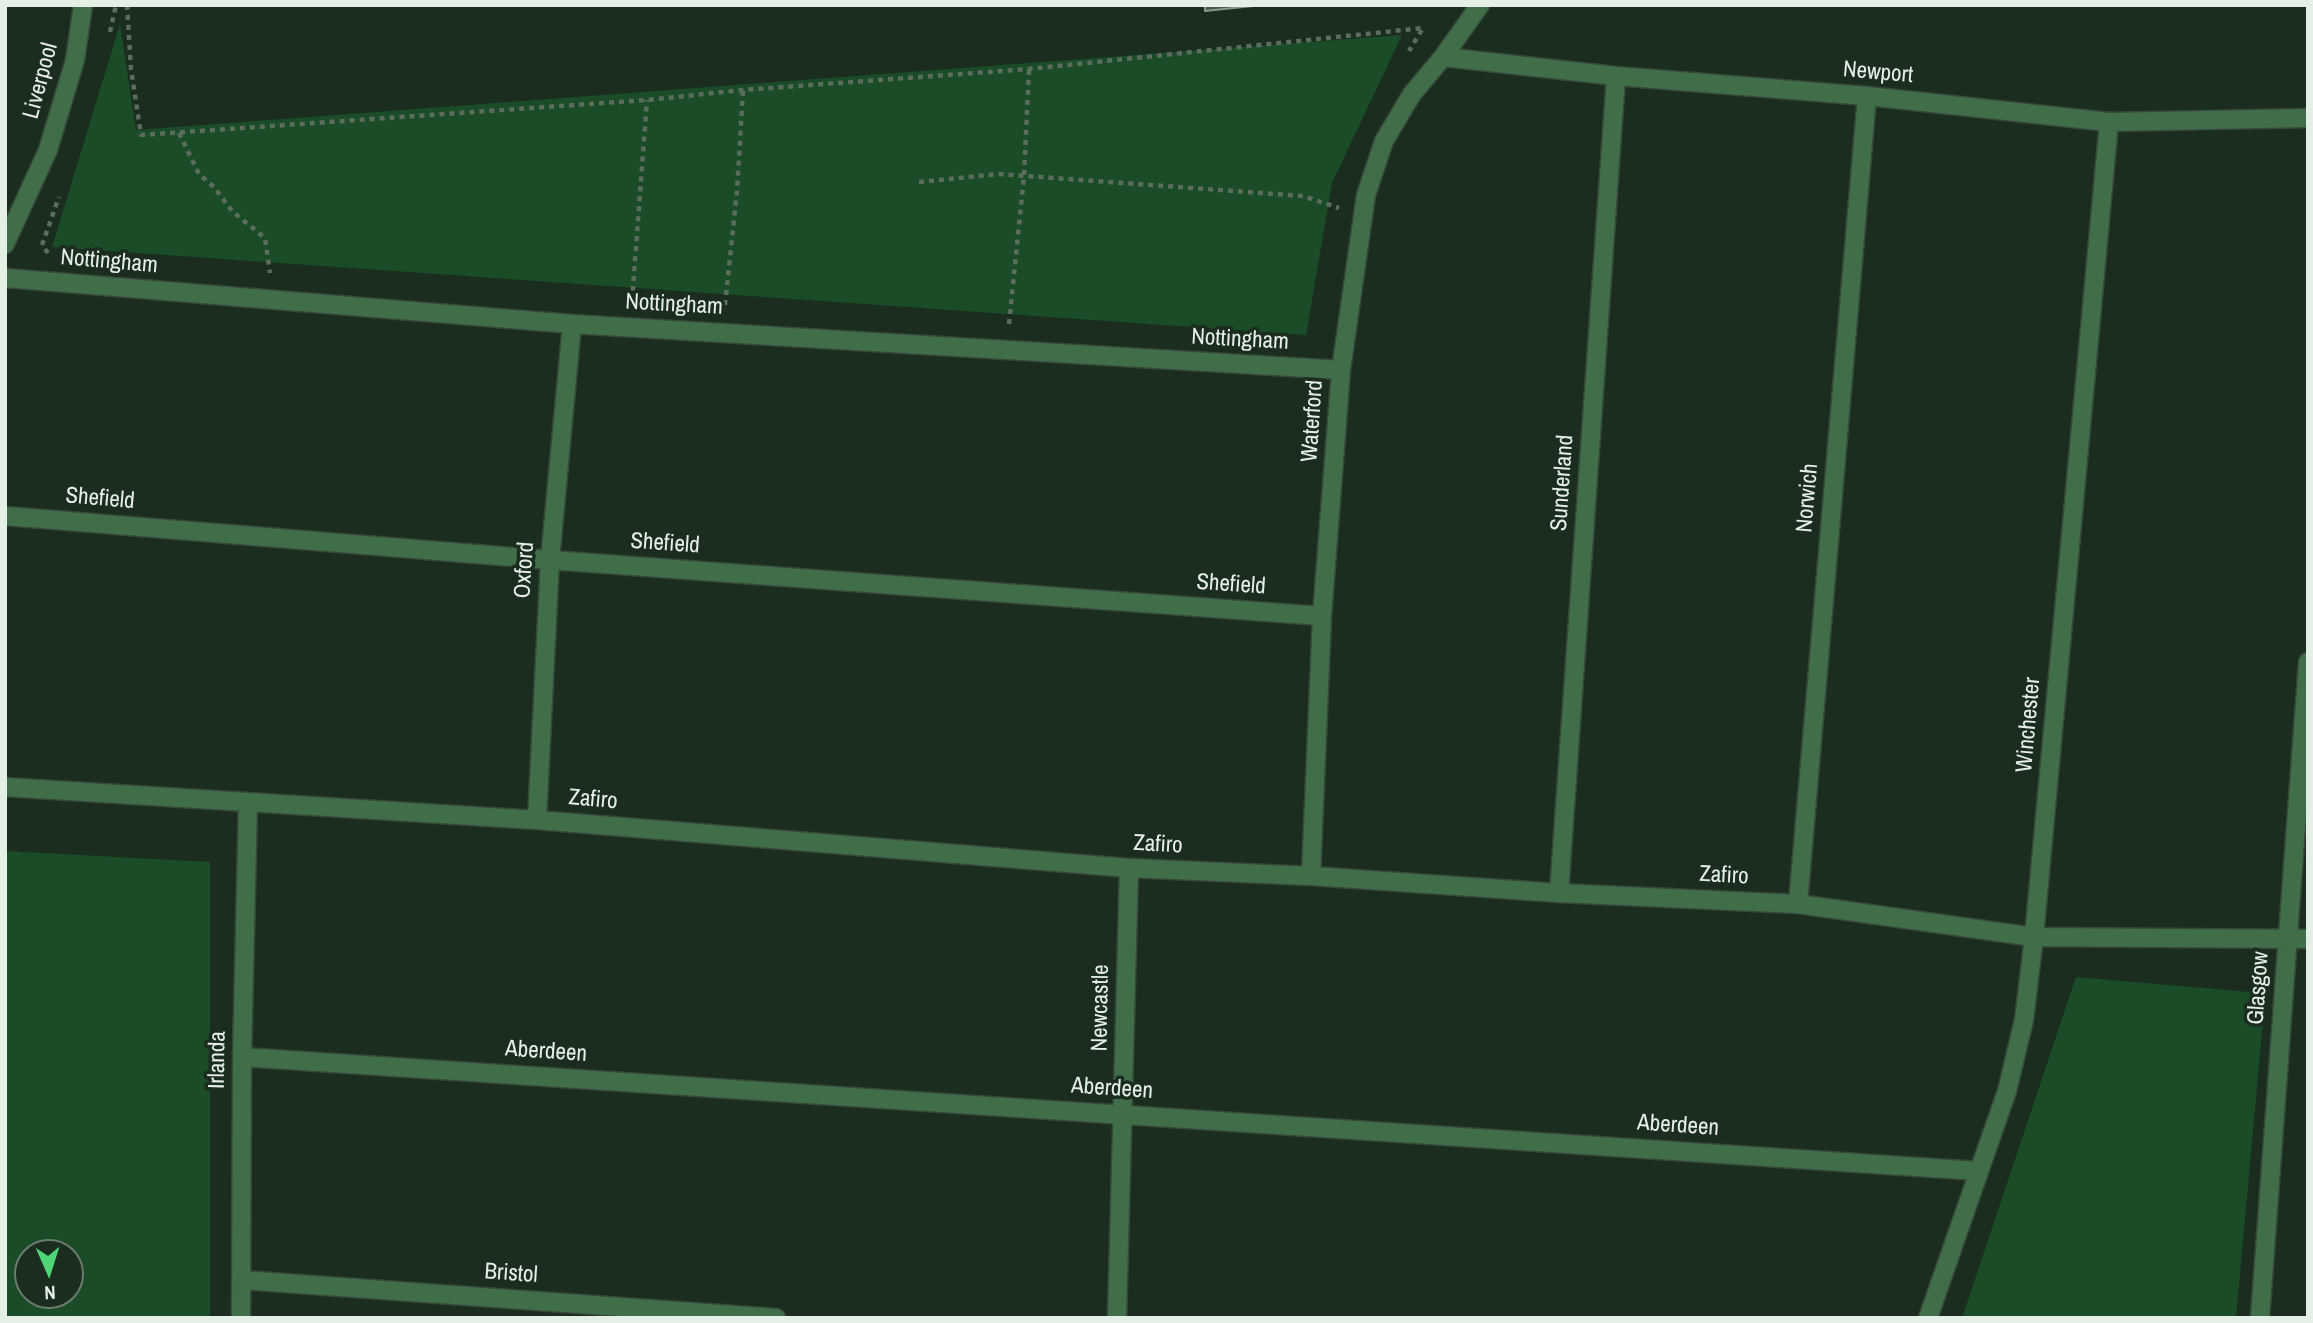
<!DOCTYPE html>
<style>
body{margin:0}
#map{position:relative;width:2313px;height:1323px;overflow:hidden;background:#1b2d1e;font-family:"Archivo Narrow",sans-serif}
canvas{display:block}
.frame{position:absolute;inset:0;border:7px solid #e4f0e6;pointer-events:none}
.north{position:absolute;left:14px;top:1239px;width:70px;height:70px;box-sizing:border-box;background:#1b2d1e;border:2px solid #6b7b6e;border-radius:50%;rotate:177deg;font-size:19px;font-weight:700;line-height:28px;text-align:center;color:#e4f0e6}
.north::after{content:'';display:block;margin:auto;width:24px;height:32px;background:#4ed676;clip-path:polygon(50% 0,100% 100%,50% 72%,0 100%)}
</style>
<div id="map">
<canvas width="2313" height="1323"></canvas>
<div class="frame"></div>
<div class="north">N</div>
</div>
<script>
const ctx = document.querySelector('canvas').getContext('2d');
ctx.lineJoin = 'round';
function paint(path, color) { ctx.fillStyle = color; ctx.fill(path, 'evenodd'); }
function trace(path, color, width, dash) { ctx.strokeStyle = color; ctx.lineWidth = width; ctx.lineCap = dash ? 'butt' : 'round'; ctx.setLineDash(dash || []); ctx.stroke(path); }
function write(font, color, halo, rows, align = 'center') {
  ctx.font = font + ' "Archivo Narrow",sans-serif'; ctx.lineWidth = 7; ctx.setLineDash([]); ctx.textBaseline = 'middle'; ctx.strokeStyle = halo; ctx.fillStyle = color; for (const [text, x, y, turn = 0] of rows) {
    ctx.save(); ctx.translate(x, y); ctx.rotate((+turn || 0) * Math.PI / 180); ctx.textAlign = isNaN(turn) ? turn : align; if (halo) ctx.strokeText(text, 0, 0); ctx.fillText(text, 0, 0); ctx.restore();
  }
}
paint(new Path2D(`
 M120 24 136 130 1402 35 1332 183 1306 335 52 247Z
 M5 851 210 862V1318H5ZM28 1253H70V1295H28Z
 M2076 977 2249 992 2263 1021 2236 1318H1962Z`), '#1a4c28');
const building = new Path2D(`
 M1205 5H1263L1205 11Z`);
paint(building, '#485c4c');
trace(building, '#859a88', 2);
const street = new Path2D(`
 M1443 57 1616 76 1867 96 2109 122 2308 118
 M5 244 48 150 75 60 83 5
 M5 278 572 324 1341 370
 M5 516 550 560 1322 616
 M5 787 537 820 1129 868 1311 876 1559 893 1798 904 2034 937 2308 939
 M537 820 550 560 572 324
 M1311 876 1322 616 1341 370 1366 195 1384 141 1412 94 1443 57 1480 5
 M1559 893 1616 76
 M1798 904 1867 96
 M242 1057 1979 1171
 M242 1280 776 1318
 M241 1318 242 1057 248 803
 M1117 1318 1129 868
 M1928 1318 2007 1091 2024 1020 2034 937 2109 122
 M2260 1318 2308 662`);
trace(street, '#37483a', 21);
trace(new Path2D(`
 M127 5 131 69 141 135 647 100 743 90 1029 69 1423 28 1409 51
 M110 32 116 5
 M179 133 199 174 214 187 233 212 265 238 270 273
 M919 182 999 174 1303 196 1339 208
 M48 253 42 245 59 197
 M632 301 647 100
 M725 305 737 191 743 90
 M1009 324 1024 176 1029 69`), '#5c6c5f', 4.5, [5, 5]);
trace(street, '#3f6e49', 18);
write('23px', '#e4f0e6', '#1b2d1e', [
 ["Newport",1878,73,5],
 ["Liverpool",41,81,-75],
 ["Nottingham",109,262,5],
 ["Nottingham",674,305,3],
 ["Nottingham",1240,340,3],
 ["Waterford",1313,421,-86],
 ["Sunderland",1563,483,-86],
 ["Norwich",1808,498,-85],
 ["Shefield",100,499,5],
 ["Shefield",665,544,4],
 ["Oxford",525,570,-86],
 ["Shefield",1231,585,4],
 ["Winchester",2029,725,-85],
 ["Zafiro",593,800,5],
 ["Zafiro",1158,845,3],
 ["Zafiro",1724,876,3],
 ["Glasgow",2259,988,-86],
 ["Newcastle",1101,1008,-89],
 ["Aberdeen",546,1052,4],
 ["Irlanda",218,1060,-89],
 ["Aberdeen",1112,1089,4],
 ["Aberdeen",1678,1126,4],
 ["Bristol",511,1274,4]
]);
</script>
